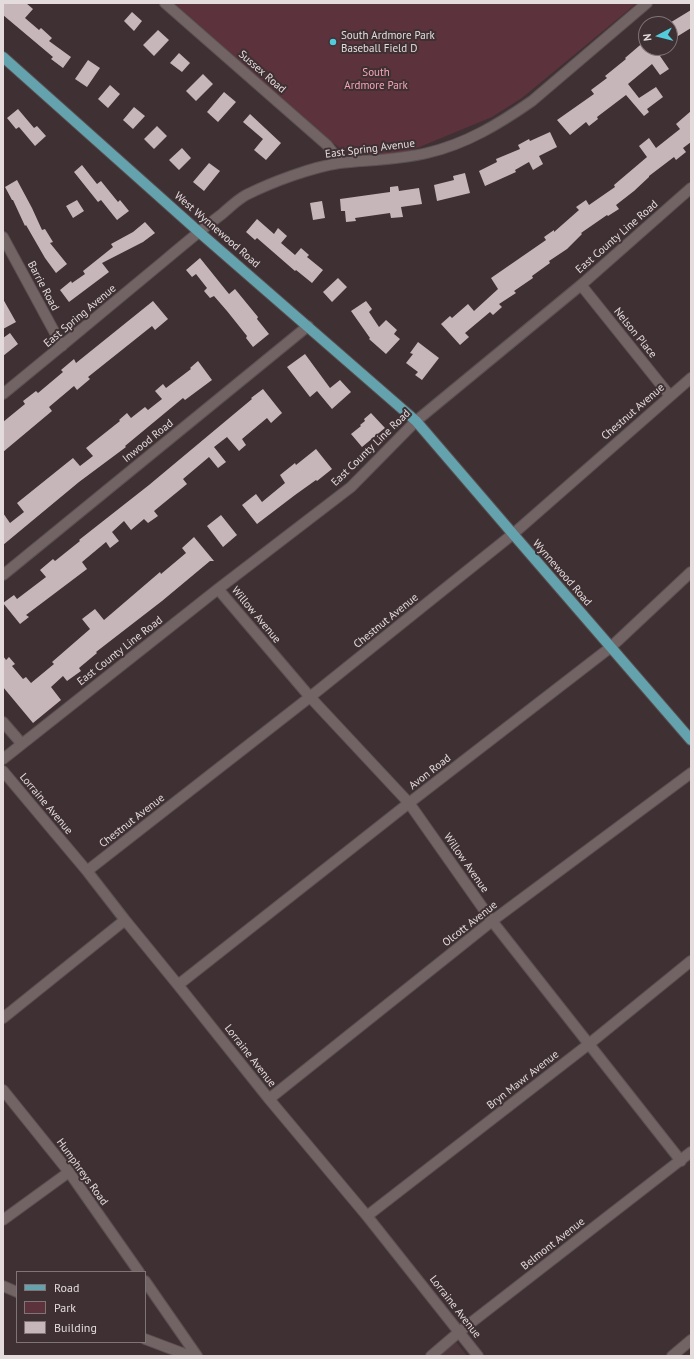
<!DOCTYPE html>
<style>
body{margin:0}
#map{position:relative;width:694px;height:1359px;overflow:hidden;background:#3e3033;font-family:"PT Sans",sans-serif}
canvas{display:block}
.frame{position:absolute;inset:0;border:4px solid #e4dbdc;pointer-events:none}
.legend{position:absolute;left:16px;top:1271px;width:130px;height:72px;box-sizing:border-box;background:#3e3033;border:1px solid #807477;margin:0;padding:5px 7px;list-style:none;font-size:12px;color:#e4dbdc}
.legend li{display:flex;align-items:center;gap:8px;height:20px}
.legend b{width:20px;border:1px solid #807477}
.north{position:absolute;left:638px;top:16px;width:40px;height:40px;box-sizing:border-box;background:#3e3033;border:1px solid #807477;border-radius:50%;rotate:263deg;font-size:11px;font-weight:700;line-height:16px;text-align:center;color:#e4dbdc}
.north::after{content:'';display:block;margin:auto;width:14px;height:18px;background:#53cbdb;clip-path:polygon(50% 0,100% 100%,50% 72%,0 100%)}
</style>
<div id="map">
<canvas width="694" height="1359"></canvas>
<div class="frame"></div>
<ul class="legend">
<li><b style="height:5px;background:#64a3ad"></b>Road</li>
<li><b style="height:11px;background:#5c323c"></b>Park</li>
<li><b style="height:11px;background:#c7b6b9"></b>Building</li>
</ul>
<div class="north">N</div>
</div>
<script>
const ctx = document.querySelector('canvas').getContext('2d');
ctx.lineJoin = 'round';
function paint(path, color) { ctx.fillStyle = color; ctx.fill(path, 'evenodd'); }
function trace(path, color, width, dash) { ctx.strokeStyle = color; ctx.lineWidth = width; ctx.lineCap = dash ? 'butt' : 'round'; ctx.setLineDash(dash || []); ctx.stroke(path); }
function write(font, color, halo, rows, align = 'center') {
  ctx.font = font + ' "PT Sans",sans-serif'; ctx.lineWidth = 4; ctx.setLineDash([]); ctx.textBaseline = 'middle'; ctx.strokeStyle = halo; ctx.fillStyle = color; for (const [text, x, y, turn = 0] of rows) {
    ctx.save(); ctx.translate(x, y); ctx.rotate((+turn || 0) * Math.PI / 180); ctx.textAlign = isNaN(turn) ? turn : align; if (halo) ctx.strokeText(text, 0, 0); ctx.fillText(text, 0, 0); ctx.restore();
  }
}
paint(new Path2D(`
 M456 1342 467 1356H439Z`), '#4c383c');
paint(new Path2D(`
 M174 3H637L522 98 492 117 410 151 403 152 359 156 351 154 341 149 332 142Z`), '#5c323c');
paint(new Path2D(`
 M3 3H26L33 9 25 18 39 30 41 28 52 38 49 41 71 57 63 68 51 59 53 57 3 15Z
 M691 10V28L670 41V25L671 24H668Z
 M132 12 142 21 134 31 124 21Z
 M158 30 169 40 154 56 143 45Z
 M646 40V48H670L660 56 669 69 660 75 652 64 628 84 639 98 656 87 663 97 647 109 649 112 644 116 626 95 597 117 598 119 589 126 586 122 570 135 557 120 594 94 591 90 607 78 605 76 626 59 625 58Z
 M179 53 190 63 182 72 170 63Z
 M88 60 100 68 87 87 75 79Z
 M203 74 213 84 196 101 186 91Z
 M110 85 120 94 108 108 98 99Z
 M224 92 236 102 218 122 207 112Z
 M134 107 145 116 133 129 123 120Z
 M18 109 34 128 37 126 46 136 35 146 19 127 16 129 7 118Z
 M691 111V142L683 148 686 152 676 160 674 157 649 176V177L634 191 616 205 619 209 608 216 607 215 581 233 582 234 567 249 549 261 550 263 532 276 533 278 514 291 516 293 499 304 502 307 493 315 490 312 465 333 469 337 460 345 441 324 450 316 452 318 468 304 474 311 498 289 491 278 546 240 544 237 554 230V232L579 210 576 207 586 200 589 205 615 187 614 185 647 157 639 146 649 138 656 148 680 129 676 124Z
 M250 114 281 143 266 160 254 150 263 139 243 122Z
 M157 126 167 136 154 149 144 139Z
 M550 132 557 147 539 156 543 164 533 170 529 162 515 170 516 172 485 186 479 171 497 162 496 159 520 149 518 145 529 139 530 141Z
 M182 148 191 158 179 170 169 160Z
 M209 163 220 171 204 191 193 182Z
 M82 165 97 184 101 181 118 202 120 200 129 211 117 220 101 200 98 202 74 172Z
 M465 173 470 193 437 201 434 185 454 180 453 176Z
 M17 180 32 208 42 230 45 229 53 242 50 243 67 264 56 273 45 258 26 225 25 226 13 200H12L5 187Z
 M398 186 399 191 419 188 422 204 401 207 403 217 391 218 390 213 355 218 356 221 346 222 345 211H341L340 199 390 192V187Z
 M77 200 84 211 73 218 66 206Z
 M322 201 325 218 313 220 310 203Z
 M257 219 274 234 278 228 287 236 281 243 295 255 301 248 309 255 307 257 323 270 312 283 296 270 295 271 257 238 255 240 246 232Z
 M145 222 155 233 143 242 102 263 109 272 69 302 60 290 71 281 72 283 85 274 83 271 113 247 111 244 133 232Z
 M200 258 229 294 235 289 258 317 257 319 269 334 253 347 246 338 247 336 227 311 214 296 210 298 204 291 207 288 196 274 192 277 186 270Z
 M338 278 347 287 332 302 323 292Z
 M3 299 16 322 3 329Z
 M153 301 168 319 155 330 152 326 88 377 90 379 77 390 74 386 49 407 52 411 3 452V422L25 404 23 401 36 391 38 393 63 372 61 370 74 359 76 363Z
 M366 301 372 309 369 312 379 327 386 320 397 330 394 334 400 339 386 354 369 339 370 338 351 311Z
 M10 333 18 344 3 356V338Z
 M418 342 439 358 422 380 415 375 418 372 406 363 413 354 410 353Z
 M305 354 330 388 340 380 351 392 332 409 317 391 310 397 287 367Z
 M198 361 212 380 185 400 183 398 125 446 126 447 79 482 3 545V513L10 523 24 512 17 503 73 458 80 466 93 456 86 448 120 421 119 420 127 413 131 418 145 407 148 410 162 399 155 391 163 384 166 388 191 369 190 368Z
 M263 389 282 413 271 423 267 418 242 439 246 445 239 451 227 437 214 447 226 462 218 468 209 457 183 479 187 484 154 511 158 516 148 523 144 519 131 530 124 521 112 532 119 541 110 548 106 542 82 562 87 569 26 615 29 617 20 624 3 603 14 595 17 599 46 577 40 570 53 559 55 561 80 541 79 540 149 485 252 399 251 398Z
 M371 413 385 428 362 447 351 434 361 426 360 425 365 421 364 419Z
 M316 449 332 469 317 481 316 480 295 495 257 524 242 505 256 494 262 502 285 483 280 475 295 463 296 465Z
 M221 515 237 535 223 547 207 526Z
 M194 537 214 561H210L162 601 96 652 97 653 79 668 81 671 67 681 63 676 51 687 61 700 33 723 3 687V656L6 660 9 657 15 664 12 666 23 679 26 677 31 683 54 664 52 662 90 629 82 619 95 609 104 620 160 572 161 574 186 553 182 548Z`), '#c7b6b9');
const minor = new Path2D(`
 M165 3 327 145 334 154 339 163
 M3 237 62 346
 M581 285 670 396
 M3 394C57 350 110 306 164 261 183 245 202 229 222 214 229 208 237 200 246 195 272 182 312 167 340 163 369 160 398 160 427 153 466 144 499 124 532 101L647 3
 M3 575 308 326
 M218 589 310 697 409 803 492 921 681 1161
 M3 722 22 744
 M3 759 218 589 351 487 416 421 581 285 691 188
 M3 771 87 871 125 920 178 985 269 1099 367 1216 478 1356
 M87 871 310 697 513 534 691 378
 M178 985 409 803 611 647 691 572
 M3 1018 125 920
 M3 1090 69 1172 139 1272
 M269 1099 492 921 691 773
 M367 1216 589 1044 691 961
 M3 1220 69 1172
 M145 1281 197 1356
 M3 1286 17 1292
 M145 1339 190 1356
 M431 1356 459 1332 691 1152
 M672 1356 691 1340`);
const major = new Path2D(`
 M3 57 199 232 416 421 513 534 691 740`);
trace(minor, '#5a4f51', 12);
trace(major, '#5a4f51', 12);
trace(minor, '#726365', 10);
trace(major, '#64a3ad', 10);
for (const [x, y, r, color] of [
 [333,42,4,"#53cbdb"]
]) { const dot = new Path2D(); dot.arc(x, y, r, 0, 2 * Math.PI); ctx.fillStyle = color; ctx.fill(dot); trace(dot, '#3e3033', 1.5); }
write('11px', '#e4dbdc', '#3e3033', [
 ["South Ardmore Park",341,36],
 ["Baseball Field D",341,49]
], 'left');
write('11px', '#e4dbdc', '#3e3033', [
 ["Sussex Road",262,72,41],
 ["East Spring Avenue",370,149,-7],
 ["West Wynnewood Road",217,230,41],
 ["East County Line Road",617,237,-41],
 ["Barrie Road",43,286,62],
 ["East Spring Avenue",80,316,-40],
 ["Nelson Place",635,333,51],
 ["Chestnut Avenue",633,412,-41],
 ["Inwood Road",148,441,-39],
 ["East County Line Road",371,448,-44],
 ["Wynnewood Road",562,573,49],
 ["Willow Avenue",256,615,50],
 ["Chestnut Avenue",386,621,-39],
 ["East County Line Road",120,651,-38],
 ["Avon Road",430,772,-38],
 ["Lorraine Avenue",46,804,50],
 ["Chestnut Avenue",132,821,-38],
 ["Willow Avenue",466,863,55],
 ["Olcott Avenue",470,924,-38],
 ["Lorraine Avenue",250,1056,52],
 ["Bryn Mawr Avenue",523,1080,-38],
 ["Humphreys Road",82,1172,54],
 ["Belmont Avenue",553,1244,-38],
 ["Lorraine Avenue",455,1307,52]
]);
write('11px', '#f7a5b7', '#3e3033', [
 ["South",376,73],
 ["Ardmore Park",376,86]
]);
</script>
